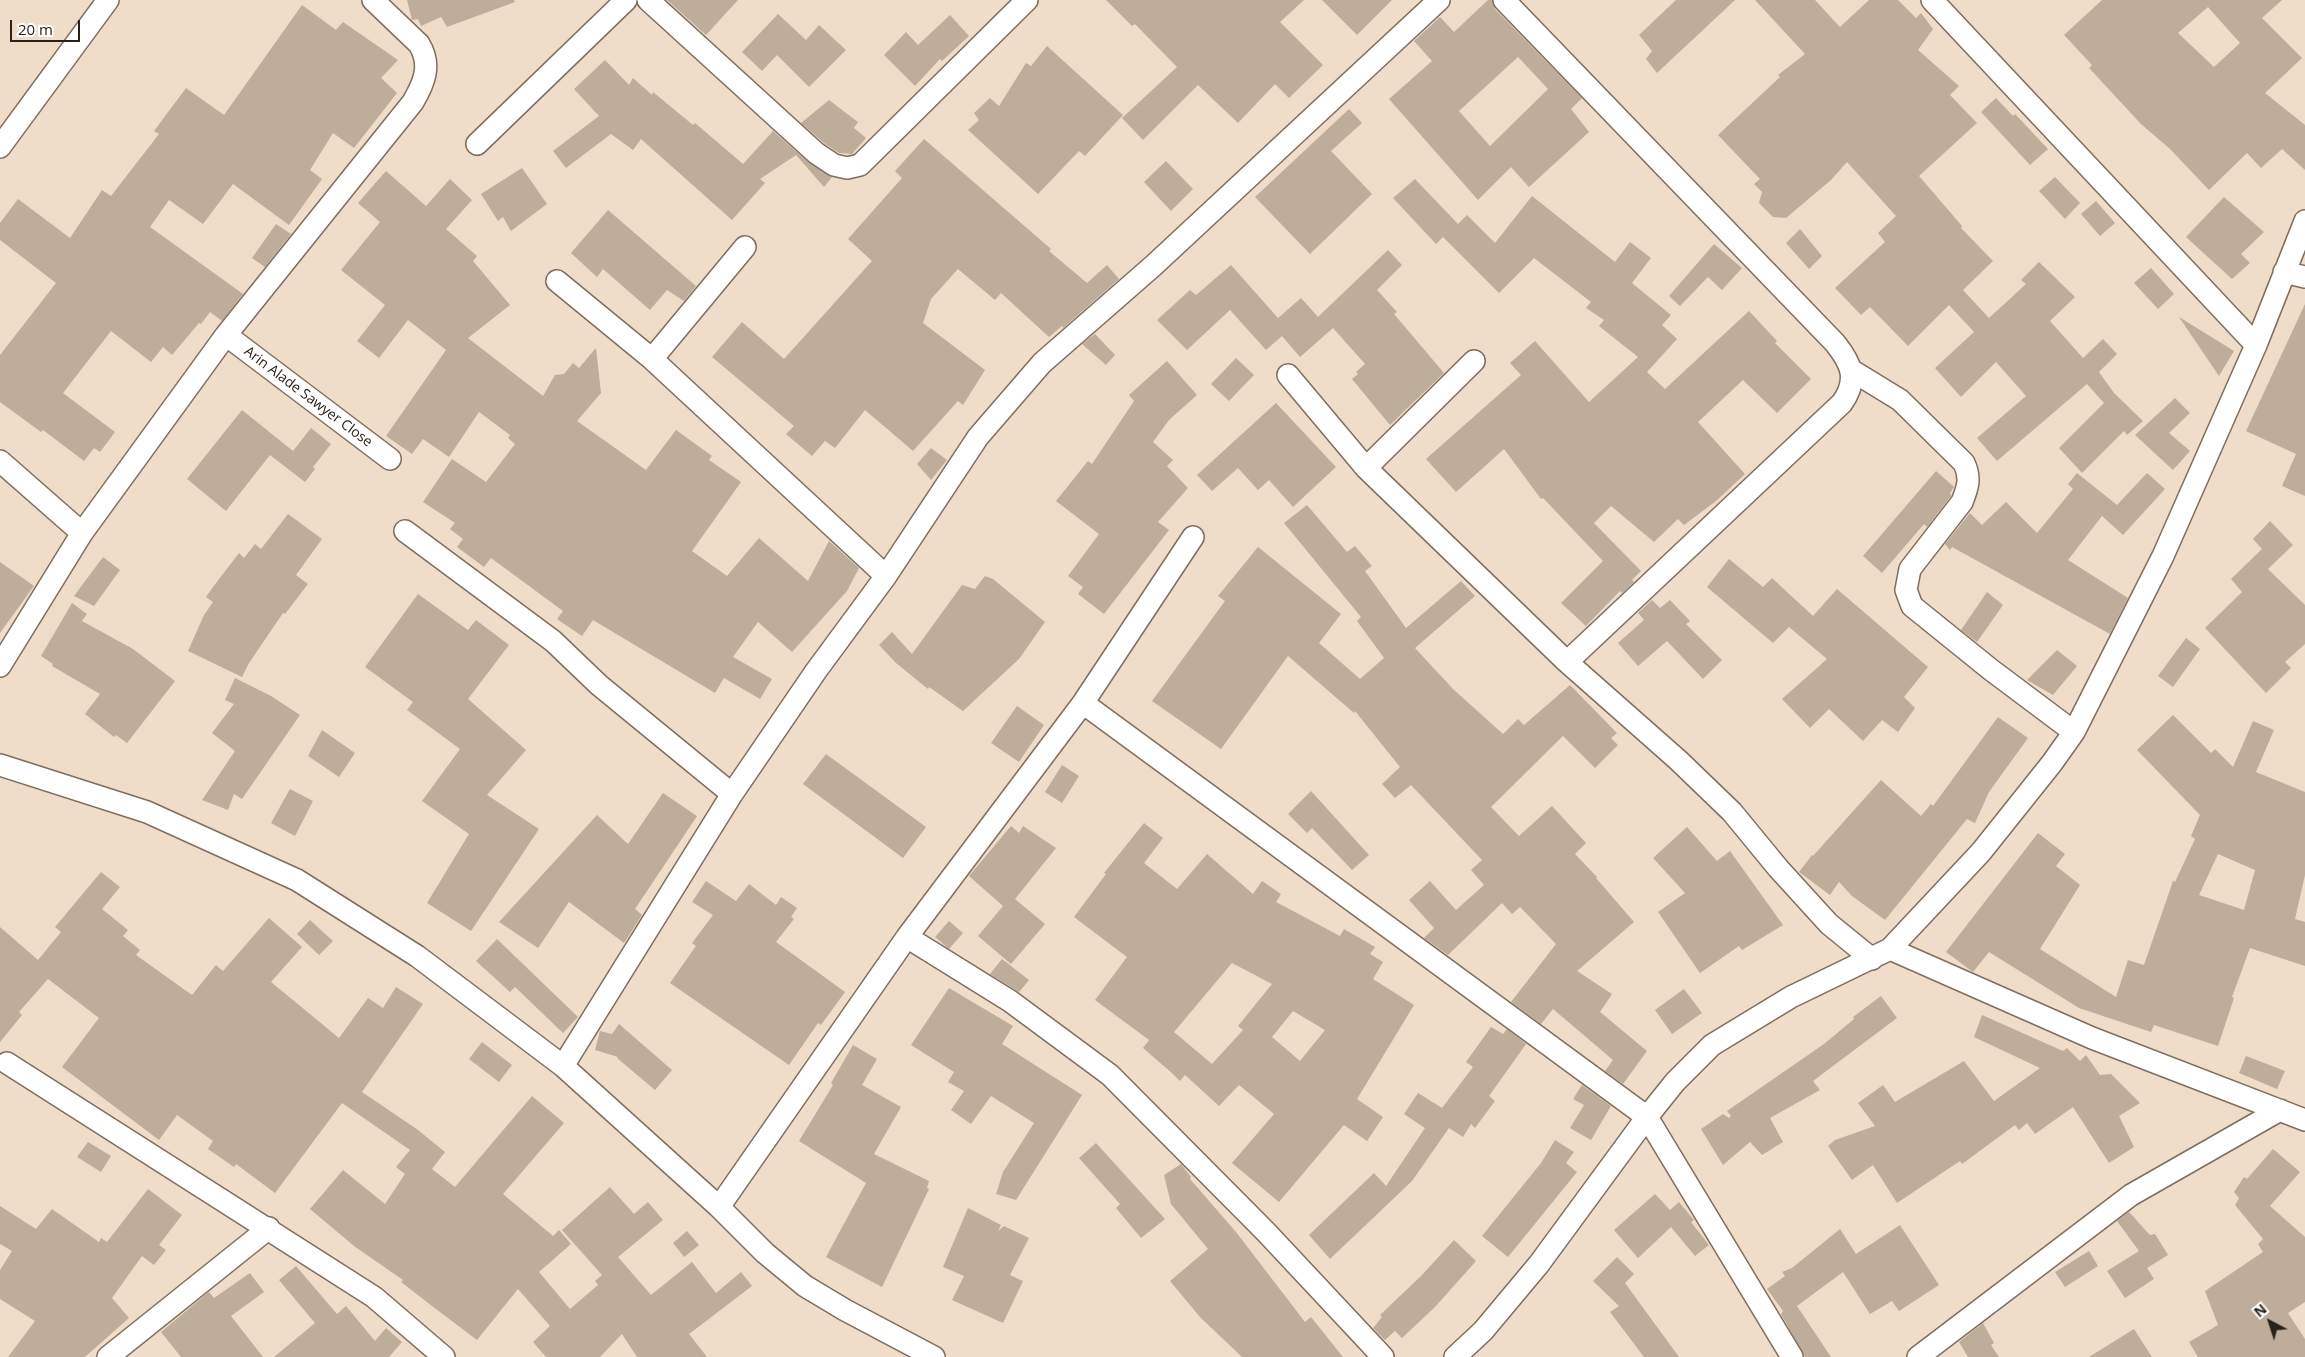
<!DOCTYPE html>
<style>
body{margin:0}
#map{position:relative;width:2305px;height:1357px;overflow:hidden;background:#efdcc9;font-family:"Open Sans",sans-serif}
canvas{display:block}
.north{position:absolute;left:2245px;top:1297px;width:50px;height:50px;-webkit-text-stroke:4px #fff;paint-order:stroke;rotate:320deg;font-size:14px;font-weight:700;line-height:20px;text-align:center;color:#29221b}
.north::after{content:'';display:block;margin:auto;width:18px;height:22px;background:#29221b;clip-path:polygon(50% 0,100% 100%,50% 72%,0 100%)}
.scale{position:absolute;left:10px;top:20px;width:70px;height:22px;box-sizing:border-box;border:2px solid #29221b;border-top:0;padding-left:6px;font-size:15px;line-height:18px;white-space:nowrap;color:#29221b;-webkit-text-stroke:4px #fff;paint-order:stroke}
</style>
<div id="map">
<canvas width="2305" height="1357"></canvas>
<div class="north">N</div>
<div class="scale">20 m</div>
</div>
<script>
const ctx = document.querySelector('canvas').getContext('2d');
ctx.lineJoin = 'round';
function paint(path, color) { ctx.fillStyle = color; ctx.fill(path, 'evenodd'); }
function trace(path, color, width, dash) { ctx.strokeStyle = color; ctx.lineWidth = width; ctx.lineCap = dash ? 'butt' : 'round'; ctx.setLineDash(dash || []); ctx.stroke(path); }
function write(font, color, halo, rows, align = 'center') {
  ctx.font = font + ' "Open Sans",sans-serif'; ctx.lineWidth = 5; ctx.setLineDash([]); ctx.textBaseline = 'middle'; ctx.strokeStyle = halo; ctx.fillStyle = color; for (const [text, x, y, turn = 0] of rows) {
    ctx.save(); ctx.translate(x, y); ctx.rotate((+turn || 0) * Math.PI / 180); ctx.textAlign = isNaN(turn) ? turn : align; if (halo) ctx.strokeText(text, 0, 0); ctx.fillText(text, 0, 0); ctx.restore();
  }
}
paint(new Path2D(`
 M407 0H514L515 2 447 27 441 17 421 26 418 19 412 20Z
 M667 0H738L706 35Z
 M1106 0H1304L1280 22 1323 65 1289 98 1275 84 1238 123 1198 85 1143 140 1122 118 1177 67 1135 24 1132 26Z
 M1322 0H1392L1357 35Z
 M1488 0H1492L1495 9 1582 98 1571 109 1589 132 1529 187 1511 167 1478 200 1389 99 1432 61 1414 41 1440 17 1454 32ZM1518 57 1548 89 1490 146 1459 111Z
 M1676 0H1735L1657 73 1646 59 1652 51 1639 35Z
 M1755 0H1815L1840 27 1869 0H1898L1916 18 1921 13 1933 29 1918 50 1959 86 1950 95 1977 123 1919 176 1962 226 1961 228 1993 261 1963 290 1989 318 2026 284 2021 280 2039 262 2075 297 2050 321 2083 358 2103 339 2117 354 2099 372 2114 393 2143 421 2127 435 2124 431 2082 473 2059 448 2104 403 2087 384 1997 461 1977 438 2026 396 1996 362 1961 397 1935 368 1974 332 1949 305 1908 346 1870 307 1861 315 1835 288 1885 242 1878 233 1896 216 1847 162 1831 180 1786 218 1773 217 1759 203 1762 192 1754 184 1760 179 1718 135 1780 77 1778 75 1805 54Z
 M2102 0H2282L2262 18 2302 58 2265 93 2305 125V170L2282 149 2261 168 2247 153 2209 190 2170 149 2141 124 2089 68 2092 65 2064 35ZM2208 7 2240 43 2214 67 2178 33Z
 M302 5 336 30 343 22 398 60 381 78 397 93 354 148 333 133 310 170 322 179 289 225 233 184 203 224 169 200 150 227 243 294 222 321 210 312 201 324 199 323 172 355 163 347 151 362 111 331 63 393 115 432 100 452 94 448 84 461 43 430 41 432 0 402V355L56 283 0 240V223L18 199 70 238 102 190 111 196 159 134 154 131 186 88 224 115Z
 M778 14 806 40 819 25 846 50 809 87 777 55 762 71 742 52Z
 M950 15 969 36 942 61 940 59 915 86 884 55 906 32 918 45Z
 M1047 46 1123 115 1085 156 1079 151 1038 194 968 130 979 120 974 113 990 98 999 106 1026 63 1031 66Z
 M605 60 629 85 633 78 652 95 653 92 693 125 695 123 743 164 773 131 808 162 832 177 824 187 796 155 760 179 765 183 732 220 641 139 633 150 611 134 566 168 553 151 599 116 574 89Z
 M1996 98 2013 116 2015 114 2048 149 2030 165 1981 112Z
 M829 100 858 122 854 128 866 138 852 154 839 153 824 143 801 123Z
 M1349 109 1362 123 1331 151 1372 194 1310 254 1255 197Z
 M924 139 1051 249 1049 251 1087 283 1107 265 1119 279 1063 328 1062 326 1049 337 1001 293 995 300 958 269 931 299 923 323 985 370 963 405 958 401 913 451 865 410 835 448 825 441 812 456 786 434 794 426 712 357 742 322 784 359 872 261 848 239 902 178 895 171Z
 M1166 161 1193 189 1171 211 1144 182Z
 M522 168 547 204 511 231 503 217 498 221 481 194Z
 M386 171 426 206 450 179 472 200 446 229 477 256 473 261 510 305 468 338 543 396 555 375 564 374 573 363 579 368 596 348 601 393 577 421 646 470 676 430 712 456 709 460 741 482 692 551 727 576 759 538 808 581 829 541 859 568 847 591 792 652 758 622 733 657 772 679 760 699 724 678 715 693 593 620 582 636 557 619 563 611 491 558 484 567 457 547 463 539 450 529 455 523 423 502 452 459 486 482 515 444 508 438 510 435 479 412 449 457 423 439 412 454 386 436 446 350 408 320 379 358 357 341 385 305 341 270 380 222 358 203Z
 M2055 177 2080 203 2065 219 2039 191Z
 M1415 179 1458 224 1467 215 1495 243 1532 196 1615 262 1630 242 1651 258 1632 283 1671 315 1662 325 1677 339 1647 372 1665 389 1749 311 1777 341 1775 343 1811 379 1777 413 1743 380 1698 422 1745 474 1716 501 1684 525 1678 519 1654 542 1611 506 1594 523 1641 571 1632 580 1634 582 1622 593 1620 591 1586 626 1561 603 1603 561 1543 498 1541 499 1504 449 1456 492 1426 459 1521 375 1510 363 1535 341 1589 402 1638 357 1599 326 1604 320 1586 308 1591 302 1534 258 1499 293 1443 237 1436 244 1393 198Z
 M2224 197 2264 232 2241 254 2250 263 2232 279 2186 237Z
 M2096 201 2115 223 2100 236 2081 214Z
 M608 210 696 286 684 301 667 290 650 310 603 269 597 277 571 253Z
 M276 224 291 234 265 267 252 258Z
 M1800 229 1822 256 1809 269 1786 243Z
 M1714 244 1742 268 1722 290 1708 277 1680 306 1669 296Z
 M1388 250 1402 265 1377 290 1397 312 1394 314 1444 373 1390 425 1352 379 1358 374 1356 372 1365 364 1333 328 1300 357 1282 336 1266 350 1230 310 1187 350 1157 320 1190 290 1196 295 1231 265 1278 318 1301 298 1318 317Z
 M2151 268 2174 294 2158 309 2134 283Z
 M2305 304V496L2282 486 2296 454 2246 431Z
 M2179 317 2234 351 2219 376Z
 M1095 334 1115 355 1106 365 1082 344Z
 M1236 358 1254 375 1229 401 1211 384Z
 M1167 361 1197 395 1169 420 1153 442 1173 460 1167 466 1188 488 1158 522 1169 530 1104 614 1078 594 1083 587 1068 576 1099 534 1056 501 1088 461 1092 464 1134 401 1129 395Z
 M2175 398 2190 413 2169 433 2190 451 2173 470 2135 435Z
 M1276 403 1336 467 1293 507 1269 480 1258 490 1238 468 1212 491 1197 475Z
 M242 410 293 451 311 428 331 444 313 467 315 469 305 482 270 455 226 511 187 479Z
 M931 448 947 460 931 480 917 464Z
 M1936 471 1954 487 1950 493 1951 496 1927 527 1924 524 1882 573 1863 556Z
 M2077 473 2117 505 2147 473 2165 489 2123 535 2102 516 2068 560 2128 598 2110 634 1952 547 1950 550 1945 544 1970 513 1982 525 2006 502 2037 533 2073 489 2068 484Z
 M1307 505 1347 552 1355 546 1372 566 1365 571 1406 628 1461 581 1475 596 1415 648 1453 689 1503 734 1518 719 1524 725 1570 685 1617 733 1611 738 1618 745 1595 768 1563 736 1491 807 1519 836 1552 806 1586 843 1575 854 1597 877 1596 878 1634 922 1577 971 1612 994 1600 1012 1647 1051 1623 1084 1605 1071 1613 1060 1553 1009 1541 1024 1511 1002 1556 944 1520 907 1512 914 1502 903 1448 955 1424 938 1434 928 1409 900 1430 881 1456 910 1484 885 1471 870 1482 860 1411 785 1395 798 1382 784 1400 767 1355 711 1354 713 1288 656 1221 749 1152 701 1225 601 1218 596 1258 547 1341 614 1319 643 1360 679 1384 658 1357 621 1361 617 1284 523Z
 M288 514 322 539 296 575 308 584 285 614 283 613 249 663 242 677 188 651 204 615 213 602 206 597 213 587 239 553 244 558 255 544 261 549Z
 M2270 521 2293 545 2268 569 2305 605V644L2285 662 2291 668 2266 693 2205 628 2242 592 2231 579 2262 549 2253 539Z
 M103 557 120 570 94 606 74 596Z
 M1729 559 1763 587 1772 578 1813 616 1837 589 1928 667 1904 697 1915 708 1898 732 1882 720 1863 741 1829 709 1810 728 1782 699 1827 659 1789 627 1773 643 1707 587Z
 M0 562 34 586 0 633Z
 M985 576 993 579 1045 622 1019 659 963 711 929 687 928 689 896 663 879 645 892 632 912 654 962 585 975 589Z
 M1987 592 2003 605 1977 642 1961 630Z
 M418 594 468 630 476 620 509 645 468 699 526 750 487 795 539 829 471 931 427 903 469 834 422 801 460 749 407 710 413 702 365 667Z
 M1652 600 1660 608 1670 600 1690 621 1686 624 1722 660 1703 679 1667 641 1638 666 1618 643 1644 620 1638 613Z
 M72 603 87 614 82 621 133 649 175 681 127 743 116 735 114 737 85 714 100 694 52 666 53 664 41 656Z
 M2186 638 2200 649 2173 687 2158 676Z
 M2057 650 2077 666 2053 695 2027 680Z
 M235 678 271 696 300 715 242 799 234 794 228 810 202 800 235 751 212 733 234 704 225 700Z
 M1017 706 1044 725 1019 762 991 743Z
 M2173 715 2211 753 2215 749 2233 767 2253 721 2274 730 2256 772 2305 792V875L2295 919 2305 922V966L2250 948 2232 997 2234 998 2218 1046 2154 1025 2151 1032 2079 1008 1989 952 1973 972 1946 952 2038 833 2065 854 2056 866 2080 885 2040 949 2116 997 2128 960 2144 965 2173 881 2175 882 2195 839 2191 836 2200 815 2137 750ZM2218 854 2255 870 2244 910 2199 895Z
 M1998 717 2028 738 1989 792 1975 823 1967 819 1885 920 1852 896 1839 882 1830 895 1799 872 1812 855 1813 856 1881 780 1921 816 1931 804 1933 806Z
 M322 730 355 753 339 777 308 756Z
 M826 754 926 827 903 858 803 784Z
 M1062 765 1079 776 1062 803 1045 792Z
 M290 789 313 801 295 836 271 823Z
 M1311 791 1369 855 1352 870 1312 828 1307 833 1288 814Z
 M663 793 697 816 635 909 642 915 624 943 569 902 538 948 499 922 597 815 628 844Z
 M1144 823 1163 838 1144 863 1177 889 1207 854 1253 894 1262 881 1281 894 1276 902 1340 936 1344 929 1375 947 1370 954 1383 962 1373 979 1414 1005 1357 1099 1383 1117 1367 1141 1344 1125 1279 1202 1232 1163 1274 1114 1239 1085 1219 1106 1185 1075 1180 1081 1173 1074 1143 1048 1149 1040 1095 1000 1127 957 1074 917 1106 874 1104 873ZM1232 963 1272 984 1238 1026 1243 1030 1212 1064 1174 1032ZM1293 1011 1325 1030 1300 1061 1272 1037Z
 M1011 826 1019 833 1023 826 1056 848 1015 899 1045 924 1011 964 978 936 1003 906 969 876Z
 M1687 827 1717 861 1730 851 1783 925 1742 950 1739 946 1700 973 1658 912 1685 893 1653 858Z
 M101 872 120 887 102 909 128 930 123 936 140 950 136 955 192 995 216 965 223 971 269 918 302 947 271 982 339 1038 368 998 383 1008 396 987 423 1004 362 1092 418 1130 445 1152 432 1169 455 1187 532 1096 564 1123 503 1194 553 1236 559 1230 571 1244 539 1272 570 1309 598 1285 595 1281 602 1275 562 1230 610 1187 634 1214 648 1202 663 1220 618 1257 651 1295 692 1262 716 1293 741 1272 752 1286 689 1334 707 1357H637L622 1334 600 1357H546L533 1342 550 1326 518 1289 477 1340 432 1306 401 1282 403 1280 354 1246 310 1209 343 1170 385 1204 405 1174 396 1167 410 1150 342 1103 275 1193 236 1164 234 1167 208 1149 213 1141 177 1115 159 1140 62 1067 99 1018 48 979 19 1012 22 1015 0 1042V927L38 960 61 932 55 927Z
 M706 881 736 901 749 884 776 905 781 897 797 908 791 917 794 919 776 942 845 992 821 1025 818 1023 789 1065 670 983 696 946 692 943 713 915 692 902Z
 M310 920 333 941 319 955 297 934Z
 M949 921 963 933 949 949 935 937Z
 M497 939 578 1017 563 1033 515 987 510 992 476 961Z
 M1002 959 1029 980 1019 992 990 974Z
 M949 988 1013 1026 1002 1044 1082 1095 1016 1200 996 1194 1003 1172 1034 1123 991 1096 971 1124 951 1110 964 1091 948 1082 954 1072 911 1045Z
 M1684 989 1702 1013 1672 1034 1655 1010Z
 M1881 996 1897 1018 1813 1081 1820 1090 1770 1118 1783 1142 1762 1155 1750 1142 1723 1165 1701 1129 1723 1114 1729 1118 1731 1116 1727 1111 1824 1044 1854 1019 1853 1017Z
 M1982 1015 2063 1051 2067 1048 2080 1061 2086 1055 2100 1075 2111 1074 2140 1103 2119 1116 2134 1147 2109 1163 2073 1107 2035 1134 2027 1123 2019 1130 2015 1125 1962 1164 1960 1161 1897 1203 1873 1165 1852 1180 1828 1146 1835 1140 1875 1126 1858 1103 1883 1085 1895 1102 1964 1061 1994 1101 2040 1068 1974 1037Z
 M619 1024 672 1070 655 1090 617 1058 618 1057 595 1050 600 1031 612 1034Z
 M1491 1027 1503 1034 1507 1029 1526 1044 1489 1096 1495 1101 1475 1128 1471 1124 1463 1137 1449 1128 1412 1181 1330 1259 1309 1235 1374 1173 1386 1186 1425 1128 1404 1114 1418 1093 1442 1108 1473 1067 1466 1062Z
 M482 1042 512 1065 499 1082 469 1059Z
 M853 1045 877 1059 862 1085 901 1107 874 1154 929 1181 927 1188 929 1189 882 1287 826 1257 866 1183 799 1141 833 1085 831 1083Z
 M2246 1056 2285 1071 2277 1089 2239 1073Z
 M1582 1085 1611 1106 1591 1140 1570 1128 1584 1105 1573 1099Z
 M1555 1140 1574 1152 1566 1163 1577 1172 1508 1257 1482 1236 1541 1163Z
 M88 1142 111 1156 101 1172 77 1157Z
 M1096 1143 1165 1219 1141 1238 1116 1208 1120 1204 1079 1158Z
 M2273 1149 2300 1172 2270 1206 2305 1237V1302L2288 1313 2305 1339V1357H2198L2189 1342 2218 1325 2205 1291 2263 1252 2258 1244 2263 1239 2235 1205 2239 1198 2234 1192 2244 1177 2247 1179Z
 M1181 1164 1191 1177 1190 1179 1236 1232 1305 1322 1311 1317 1343 1357H1242L1200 1317 1170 1281 1208 1249 1171 1204 1164 1175Z
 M148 1189 182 1215 159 1245 166 1250 154 1265 142 1256 112 1298 129 1318 85 1357H8L35 1321 0 1299V1270L12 1251 0 1244V1206L36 1229 52 1209 99 1242 101 1238 107 1242Z
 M1655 1194 1670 1210 1679 1202 1694 1220 1691 1222 1709 1245 1695 1256 1671 1227 1638 1258 1614 1230Z
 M968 1208 1001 1225 998 1231 1004 1226 1029 1238 1010 1275 1023 1281 1003 1323 952 1300 964 1276 943 1267Z
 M2129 1212 2150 1235 2155 1234 2168 1255 2147 1268 2154 1279 2125 1298 2107 1271 2139 1251 2117 1221Z
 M1900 1225 1939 1285 1899 1311 1892 1301 1870 1314 1843 1272 1797 1306 1831 1357H1805L1781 1314 1783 1311 1767 1289 1785 1276 1782 1272 1792 1268 1840 1229 1856 1254Z
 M687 1231 699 1245 684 1257 673 1243Z
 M1454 1240 1476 1261 1435 1307 1402 1338 1395 1331 1385 1340 1373 1328 1382 1317 1380 1315 1422 1275Z
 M2089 1251 2098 1266 2065 1287 2055 1272Z
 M1617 1257 1634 1274 1625 1283 1679 1357H1644L1610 1312 1619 1306 1593 1281Z
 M296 1266 337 1314 346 1306 375 1341 386 1328 402 1342 389 1357H274L315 1323 279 1280Z
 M250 1273 264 1292 231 1316 263 1357H181L161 1332 209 1292 214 1298Z
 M1983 1323 1994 1343 1991 1345 1999 1357H1968L1959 1342Z
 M2134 1329 2152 1357H2089Z`), '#bead9a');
const street = new Path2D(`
 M648 0 816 153 834 165 847 168 860 165 1027 0
 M1504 0 1835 343C1851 363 1859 379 1842 403L1567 662
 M1932 0 2256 345
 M477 144 626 0
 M0 147 108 0
 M2284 272 2305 277
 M557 281 652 359 886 576
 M226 335 390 459
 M652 359 745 247
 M1851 370 1900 400 1964 463C1971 478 1968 487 1962 502L1910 569 1906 590 1912 606 1990 669 2074 732
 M1288 375 1366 468 1567 662 1678 760 1732 812 1778 868 1829 924 1872 959
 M0 461 82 533
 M1366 468 1474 361
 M405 531 553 641 599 685 732 794
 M0 666 82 533 226 335 413 102C424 83 432 65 419 44L373 0
 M1083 703 1647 1117 1792 1357
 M0 765 147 812 297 880 417 956 563 1066 719 1207 765 1253 805 1286 845 1310 934 1357
 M907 937 1010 1001 1110 1075 1266 1232 1383 1357
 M1890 949 2092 1038 2305 1120
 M7 1063 374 1297 444 1357
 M563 1066 732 794 816 671 886 576 978 437 1042 363 1153 266 1439 0
 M719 1207 907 937 1083 703 1193 537
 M108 1357 269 1228
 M1455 1357 1483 1331 1539 1264 1647 1117 1675 1082 1712 1045 1791 997 1890 949 1981 852 2052 763 2074 732 2163 556 2256 345 2305 221
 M1918 1357 2131 1195 2280 1110`);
trace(street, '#7f6e5d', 24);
trace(street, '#fff', 21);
write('14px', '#29221b', '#fff', [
 ["Arin Alade Sawyer Close",308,397,37]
]);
</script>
